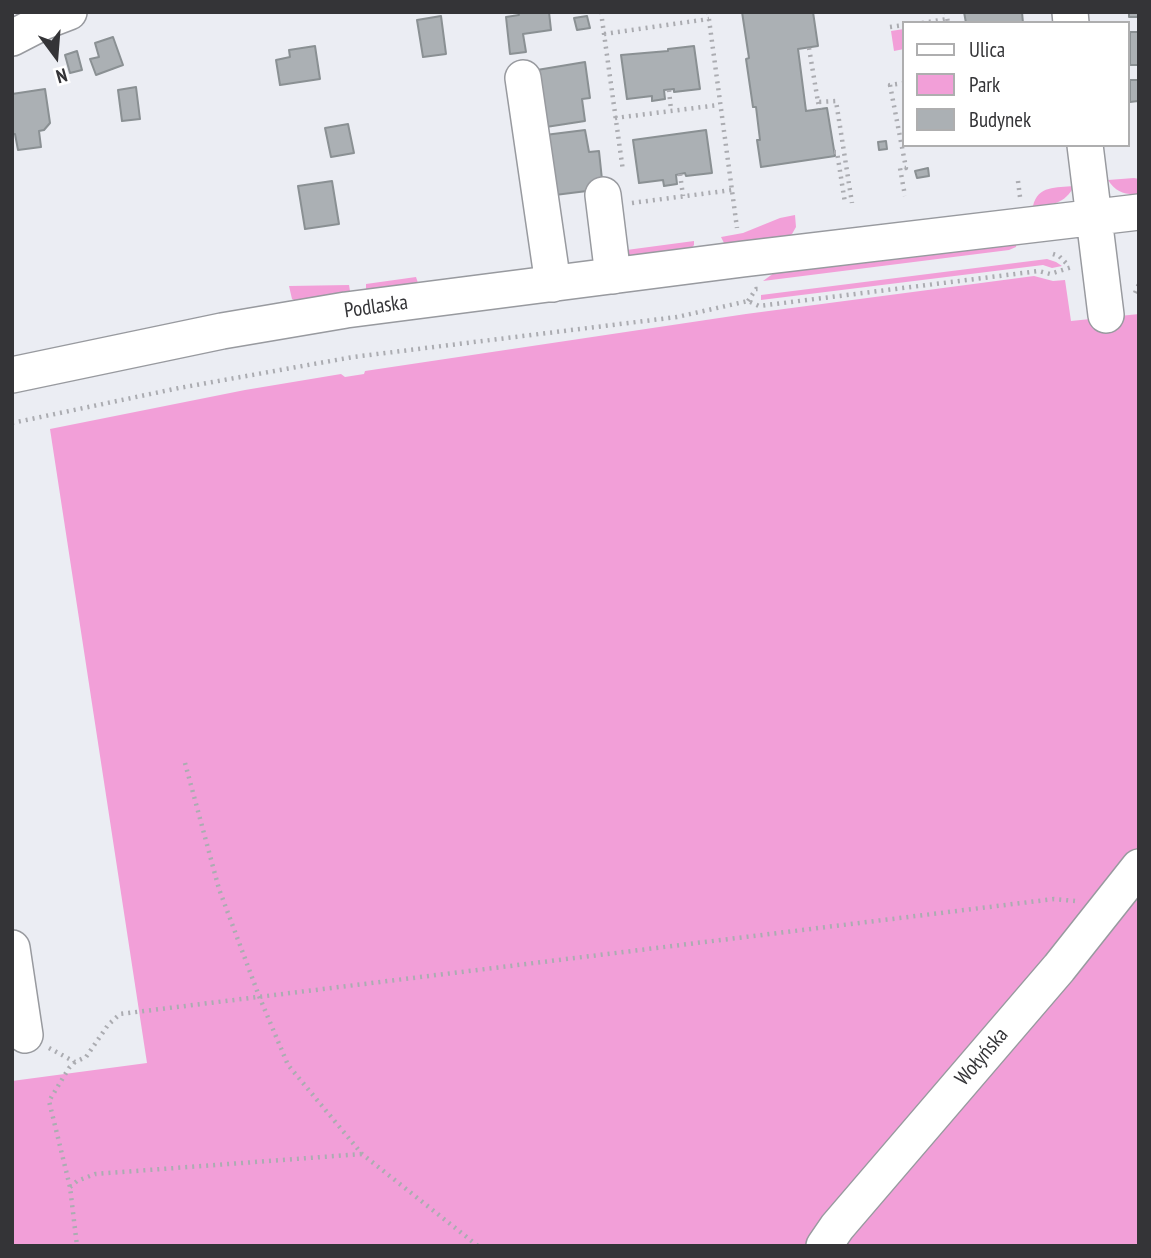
<!DOCTYPE html>
<meta charset="utf-8">
<style>
body{margin:0}
#map{position:relative;width:1151px;height:1258px;overflow:hidden;background:#ebedf3;font-family:"PT Sans Narrow",sans-serif}
canvas{display:block}
.frame{position:absolute;inset:0;border:14px solid #343437;pointer-events:none}
.legend{position:absolute;left:902px;top:21px;width:228px;height:126px;box-sizing:border-box;background:#fff;border:2px solid #aeaeaf;margin:0;padding:9px 12px;list-style:none;font-size:21px;color:#343437}
.legend li{display:flex;align-items:center;gap:14px;height:35px}
.legend b{width:35px;border:2px solid #aeaeaf}
.north{position:absolute;left:21px;top:21px;width:70px;height:70px;-webkit-text-stroke:5px #fff;paint-order:stroke;rotate:164deg;font-size:19px;font-weight:700;line-height:28px;text-align:center;color:#343437}
.north::after{content:'';display:block;margin:auto;width:24px;height:32px;background:#343437;clip-path:polygon(50% 0,100% 100%,50% 72%,0 100%)}
</style>
<div id="map">
<canvas width="1151" height="1258"></canvas>
<div class="frame"></div>
<ul class="legend">
<li><b style="height:9px;background:#fff"></b>Ulica</li>
<li><b style="height:19px;background:#f29fd8"></b>Park</li>
<li><b style="height:19px;background:#abb0b4"></b>Budynek</li>
</ul>
<div class="north">N</div>
</div>
<script>
const ctx = document.querySelector('canvas').getContext('2d');
ctx.lineJoin = 'round';
function paint(path, color) { ctx.fillStyle = color; ctx.fill(path, 'evenodd'); }
function trace(path, color, width, dash) { ctx.strokeStyle = color; ctx.lineWidth = width; ctx.lineCap = dash ? 'butt' : 'round'; ctx.setLineDash(dash || []); ctx.stroke(path); }
function write(font, color, halo, rows, align = 'center') {
  ctx.font = font + ' "PT Sans Narrow",sans-serif'; ctx.lineWidth = 5; ctx.setLineDash([]); ctx.textBaseline = 'middle'; ctx.strokeStyle = halo; ctx.fillStyle = color; for (const [text, x, y, turn = 0] of rows) {
    ctx.save(); ctx.translate(x, y); ctx.rotate((+turn || 0) * Math.PI / 180); ctx.textAlign = isNaN(turn) ? turn : align; if (halo) ctx.strokeText(text, 0, 0); ctx.fillText(text, 0, 0); ctx.restore();
  }
}
paint(new Path2D(`
 M904 29V49L894 51 891 31Z
 M1134 178 1139 179V194C1124 195 1116 192 1108 180Z
 M1074 186C1065 204 1052 205 1033 206 1038 185 1056 188 1074 186Z
 M795 215 796 227 792 234 783 240 725 245 721 237 743 233 780 218Z
 M1017 240 1016 247 1009 250 763 281 778 270Z
 M694 241V245L690 250 624 260 619 251Z
 M1047 259 1056 262 1062 266 1052 268 1043 265 761 300V295Z
 M1034 276 1053 281 1065 280 1071 321 1139 314V1246H12V1081L147 1063 50 429 245 390 341 374 345 377 364 374 365 371 746 314Z
 M416 277 418 283 415 286 372 291 366 289V284Z
 M349 285 350 291 348 294 298 302 292 299 289 286Z`), '#f29fd8');
const building = new Path2D(`
 M518 12H549L551 30 523 34 526 52 510 54 506 17 519 15Z
 M742 12H813L818 46 798 49 806 111 827 108 835 156 761 167 757 140H760L756 107H753L746 59 749 58Z
 M964 12H1022L1023 23H966Z
 M1129 12H1139V117L1138 101 1130 102V80H1138L1139 65H1130V32H1138V17H1129Z
 M441 16 446 54 423 57 417 20Z
 M587 16 590 28 577 30 574 18Z
 M113 37 123 65 96 75 90 59 99 57 95 43Z
 M315 46 320 79 280 85 276 60 290 57 289 50Z
 M694 46 700 89 674 92V89L664 90 665 99 652 101V96L627 99 621 55 668 51V49Z
 M77 51 82 70 70 73 65 55Z
 M585 62 590 98 582 99 585 121 546 127 537 70Z
 M136 87 140 119 122 121 118 90Z
 M45 89 50 123 44 130 39 131 41 147 18 150 15 134H12V94Z
 M348 124 354 153 331 157 325 128Z
 M585 130 589 152 599 151 603 189 555 195 545 135Z
 M706 130 712 173 686 176 685 173 676 175 677 184 664 186 663 180 639 183 633 140Z
 M886 141 887 149 879 150 878 142Z
 M928 168 929 176 917 178 915 171Z
 M332 181 339 224 305 229 298 186Z`);
paint(building, '#abb0b4');
trace(building, '#8a9093', 2);
const minor = new Path2D(`
 M1070 12 1071 23
 M12 38 43 22 69 12
 M523 78 553 284
 M1085 145 1106 315
 M603 195 613 276
 M12 375 222 331 346 310 743 259 1139 212
 M12 948 25 1035
 M824 1246 837 1227 1059 968 1139 867`);
trace(minor, '#989a9f', 38);
trace(new Path2D(`
 M601 12 623 171
 M708 12 737 228
 M946 12 948 23
 M922 23 947 19
 M890 27 904 25
 M604 34 709 19
 M809 48 818 102 836 101 852 203
 M904 83 890 85 906 168H900L905 196
 M669 90 671 110
 M818 102 820 109
 M615 118 719 105
 M834 152H837L845 203
 M680 174 683 196
 M1018 181 1020 197
 M632 203 732 190
 M1053 254 1059 256 1068 265
 M1135 293 1139 284
 M748 301 756 289H760
 M12 423 179 388 353 357 677 317 748 301 759 306 1039 271 1050 274 1072 267
 M185 763 219 889 259 996 288 1065 362 1154 478 1246
 M49 1048 75 1062 86 1057 108 1025 120 1014 1054 899 1075 901
 M75 1062 69 1068 49 1101 70 1187 77 1246
 M70 1187 77 1181 95 1174 362 1154`), '#abacb1', 4.5, [2, 5]);
trace(minor, '#fff', 35);
write('21px', '#343437', '#fff', [
 ["Podlaska",376,307,-8],
 ["Wołyńska",982,1057,-49]
]);
</script>
